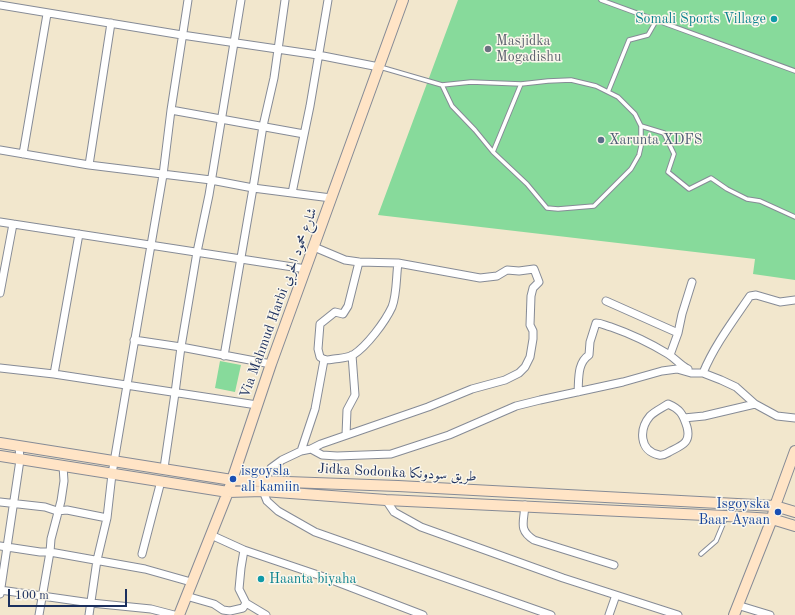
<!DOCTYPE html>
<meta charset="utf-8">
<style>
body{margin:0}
#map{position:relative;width:795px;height:615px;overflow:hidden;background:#f2e7cd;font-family:"Old Standard TT",serif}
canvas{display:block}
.scale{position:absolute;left:8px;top:589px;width:119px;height:18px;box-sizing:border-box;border:2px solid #1b2f5e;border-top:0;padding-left:5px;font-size:12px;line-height:14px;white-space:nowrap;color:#1b2f5e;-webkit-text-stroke:3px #fbf7ec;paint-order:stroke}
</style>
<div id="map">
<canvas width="795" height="615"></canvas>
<div class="scale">100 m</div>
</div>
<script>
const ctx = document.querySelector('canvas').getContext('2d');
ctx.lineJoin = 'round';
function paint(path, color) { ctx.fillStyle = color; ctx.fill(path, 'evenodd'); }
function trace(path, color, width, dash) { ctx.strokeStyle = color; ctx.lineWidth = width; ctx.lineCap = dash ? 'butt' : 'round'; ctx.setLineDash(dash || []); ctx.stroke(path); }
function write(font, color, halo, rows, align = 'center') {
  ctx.font = font + ' "Old Standard TT",Amiri,serif'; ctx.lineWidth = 3; ctx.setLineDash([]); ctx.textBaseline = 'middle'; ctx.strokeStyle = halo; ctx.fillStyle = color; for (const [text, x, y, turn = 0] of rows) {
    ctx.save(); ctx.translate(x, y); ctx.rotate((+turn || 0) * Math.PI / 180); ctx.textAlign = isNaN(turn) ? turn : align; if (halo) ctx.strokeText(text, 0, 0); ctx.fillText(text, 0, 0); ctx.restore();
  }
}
paint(new Path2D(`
 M458 0H795V280L753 274 755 259 378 215Z
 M220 361 241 365 235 392 215 388Z`), '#87da9b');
const lane = new Path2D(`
 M601 0 795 71
 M380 67 442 85 471 82 521 84 548 81 571 80 596 86 618 97 635 114 641 126V146L639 155 631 169 594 206 558 209 547 208 527 184 493 152 475 130 452 106 442 85
 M608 92 629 40 648 35 656 21
 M641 126 664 133 674 154 668 172 689 189 711 178 727 189 747 199 760 201 795 217
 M493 152 521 84
 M701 554 716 541 726 517`);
const street = new Path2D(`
 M0 5 182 35 318 55 379 67
 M171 110 304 134
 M0 150 89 165 211 180 253 188 331 198
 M23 154 47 14
 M89 165 111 23
 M292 193 310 106 328 0
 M0 222 306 269
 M359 262 348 306 343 314 335 312 320 324 318 349 320 357C325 361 328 360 334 359 341 358 347 358 353 355 367 346 385 322 392 307 397 294 396 277 398 263
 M0 293 13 224
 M606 301 678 333
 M134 340 181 347 271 364
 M670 355 678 333 682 314 692 282
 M224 356 253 188 263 126 274 78 285 0
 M0 368 54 374 257 405
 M703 373C714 346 733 321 750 296L756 295 780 302 795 300
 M54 374 79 234
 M578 392C579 379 577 363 589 355L590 342 596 323C602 323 606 326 611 327 631 334 650 343 668 354 676 359 680 365 688 369
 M668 404C680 409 683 414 687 427 691 442 683 445 671 451 667 453 664 456 659 455 639 451 639 429 650 416 655 411 662 408 668 404Z
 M684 418 704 416 755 404
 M346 435 347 410 355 395 352 355
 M311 449 321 444 428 407 472 389 505 380 519 373 525 367 530 357 533 339V331L530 325 531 296 533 288 539 282 534 269 519 271 507 270 497 276 480 278 398 263 359 262 345 260 314 247
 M301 451 315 409 324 360
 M164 468 175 393 181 347 197 252 209 195 241 0
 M265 481 271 468 282 460 301 451 311 449 322 455 337 456 391 454 449 435 516 406 540 400 623 382 662 371 677 369 691 373H703L721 380 736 387 755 404 777 416 795 418
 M263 491 267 501 278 511 315 532 551 615
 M386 500 394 512 421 527 563 578 678 615
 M0 502 45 507 57 511 67 510 107 518
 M525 505C524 522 518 530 534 540L614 565
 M211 535 244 550 324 577 423 615
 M0 546 40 552H50L145 569 191 582
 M244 550 241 568 239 589 246 603
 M142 554 161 481
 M0 590 91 603 151 609 174 615
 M0 594 20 460 19 446
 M186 596 214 604 223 610 230 611 243 608 246 603 266 615
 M737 605 770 615
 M39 615 50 552 51 539 61 501 64 481 63 466
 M89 615 97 560 107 518 112 474 127 385 163 175 171 110 188 0
 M609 615 616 595`);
const secondary = new Path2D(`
 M0 443 232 480 398 486 775 506 795 512
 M0 456 228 492 263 491 386 500 726 516 772 519 795 526
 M179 615 228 492 271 364 403 0
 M734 615 772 519 775 506 795 451`);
trace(lane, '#868b96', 5.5);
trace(street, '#868b96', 9);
trace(secondary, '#868b96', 12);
trace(lane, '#fff', 3.5);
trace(street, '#fff', 7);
trace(secondary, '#ffe4c6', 10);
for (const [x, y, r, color] of [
 [774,19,4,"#0f9aa8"],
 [488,49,4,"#6b7280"],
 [601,140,4,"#5c6f8a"],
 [233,479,4,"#1a4fb4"],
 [778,512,4,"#1a4fb4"],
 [261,579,4,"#0f9aa8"]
]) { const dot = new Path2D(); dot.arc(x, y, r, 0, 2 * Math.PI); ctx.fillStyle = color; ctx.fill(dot); trace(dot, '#fbf7ec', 1.5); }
write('14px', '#0d838f', '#fbf7ec', [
 ["Somali Sports Village",766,19],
 ["Haanta biyaha",269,579,"left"]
], 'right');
write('14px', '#5b616d', '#fbf7ec', [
 ["Masjidka",496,41],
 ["Mogadishu",496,57]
], 'left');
write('14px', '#4e5e75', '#fbf7ec', [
 ["Xarunta XDFS",609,140]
], 'left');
write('14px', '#1b2f5e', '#fbf7ec', [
 ["Via Mahmud Harbi شارع محمود الحربي",279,303,-70],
 ["Jidka Sodonka طريق سودونكا",397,473,3]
]);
write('14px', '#164399', '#fbf7ec', [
 ["isgoysla",241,471],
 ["ali kamiin",241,487],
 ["Isgoyska",770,504,"right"],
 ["Baar Ayaan",770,520,"right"]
], 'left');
</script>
